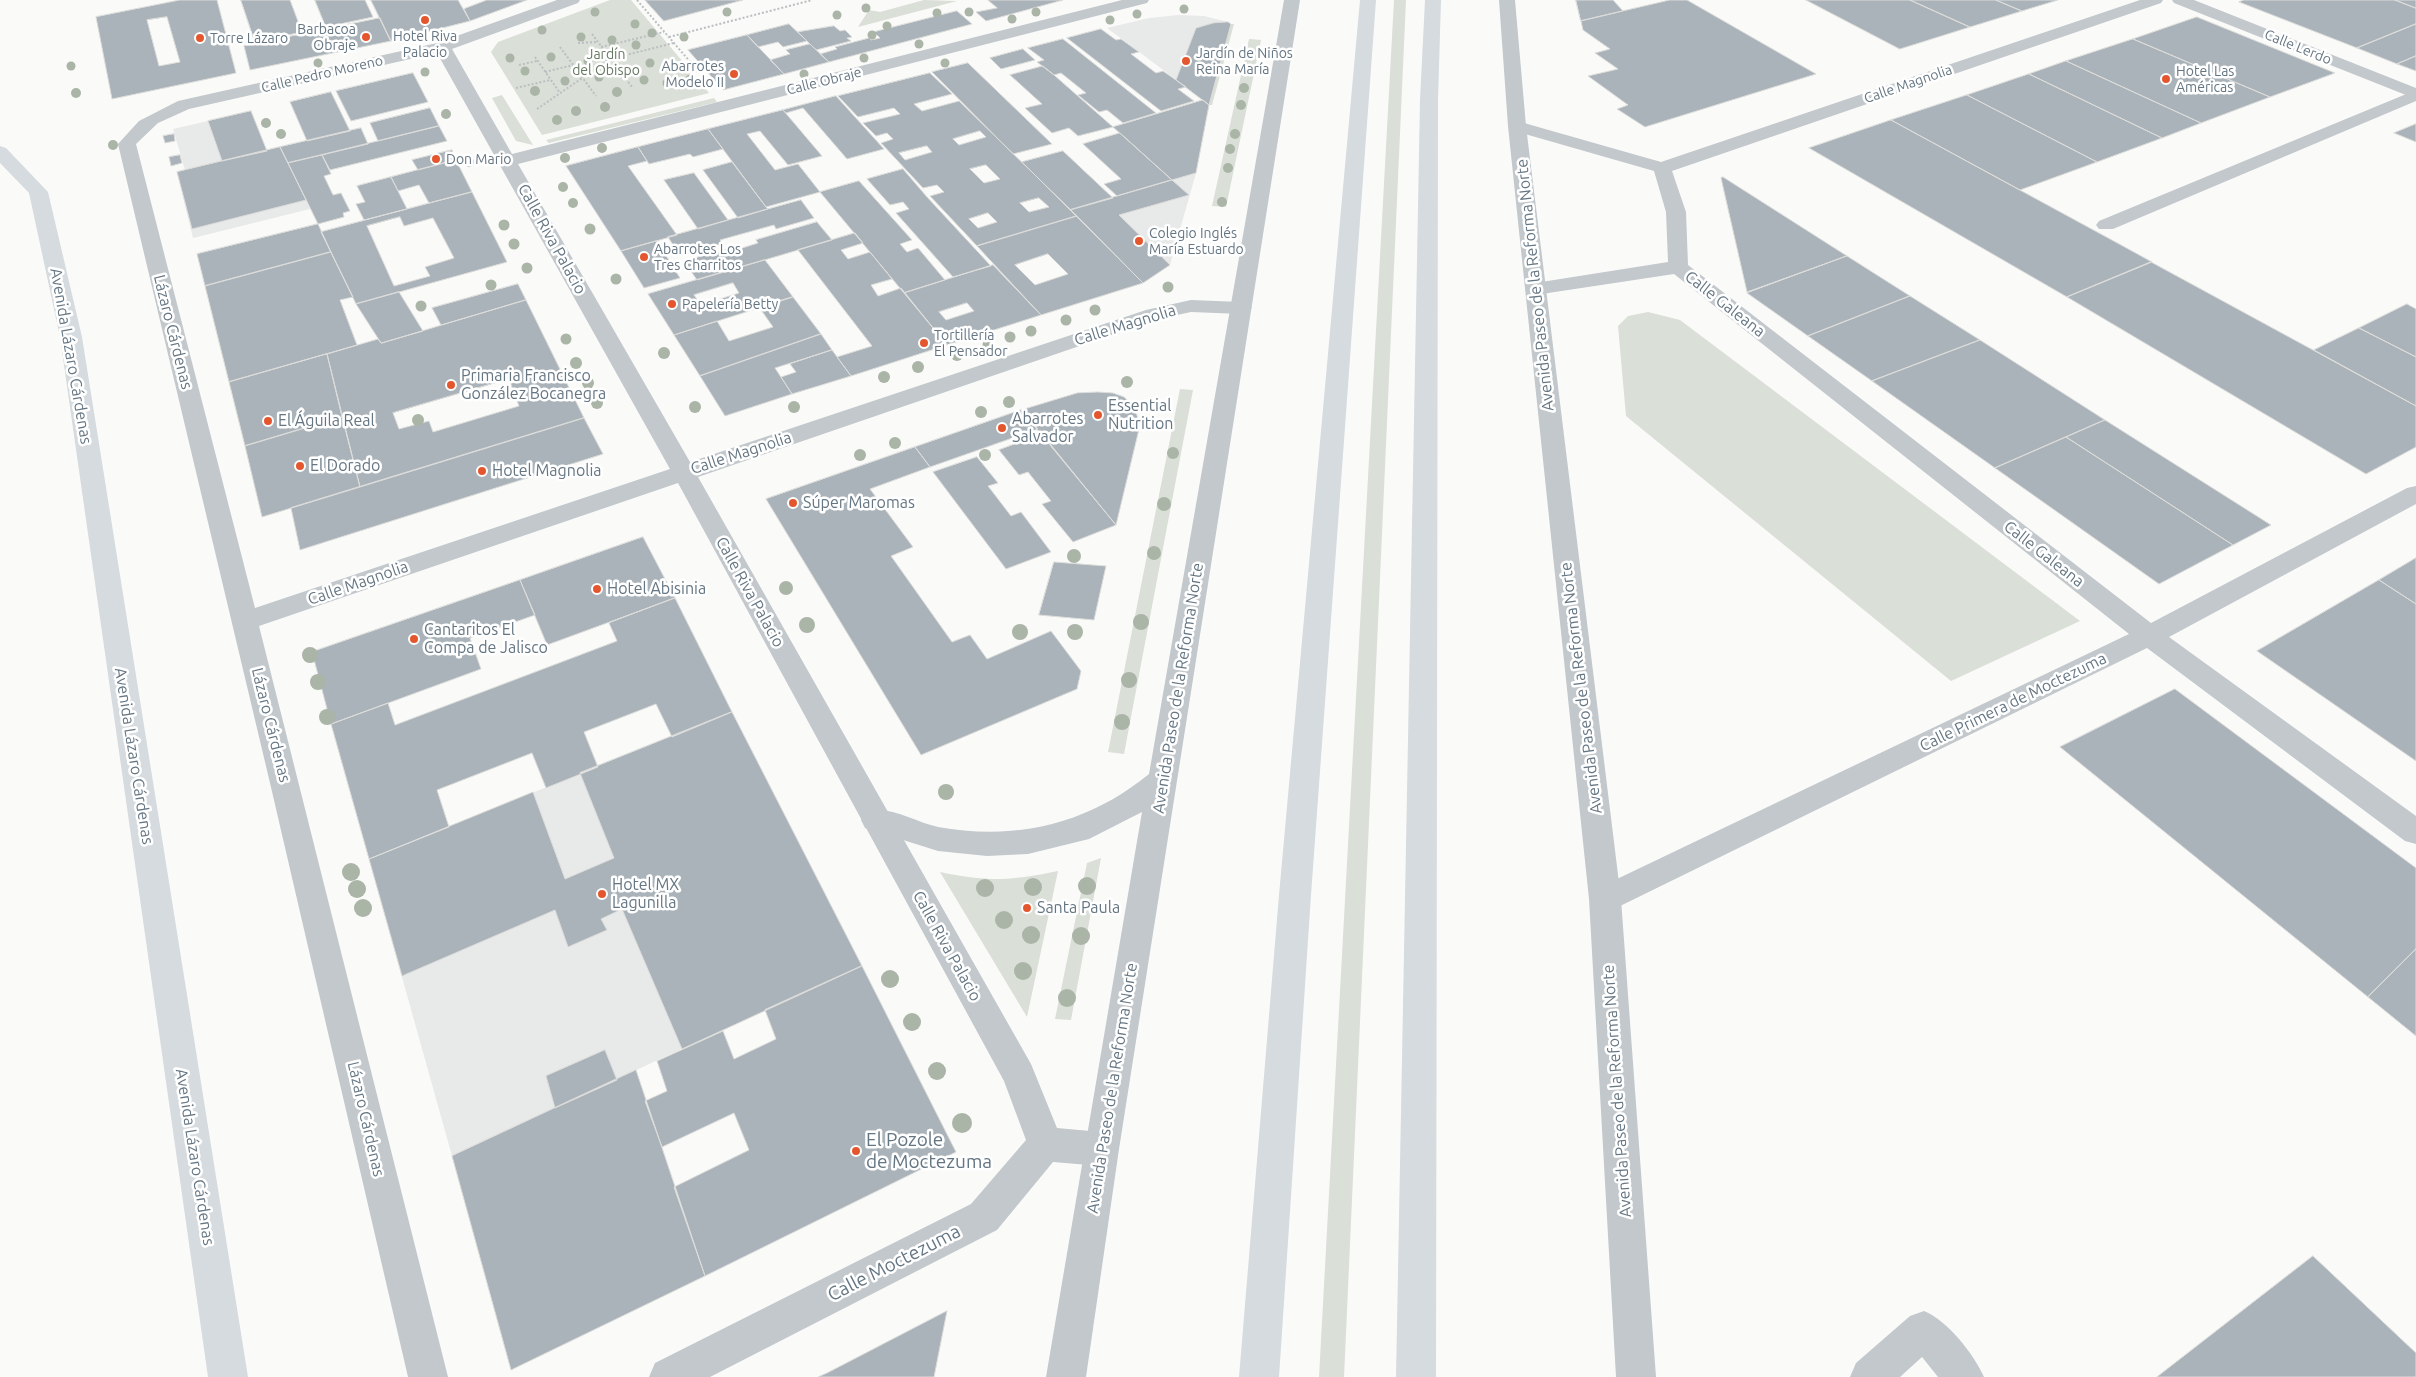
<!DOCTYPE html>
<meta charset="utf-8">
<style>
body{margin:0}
canvas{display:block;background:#fafaf8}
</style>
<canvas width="2416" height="1377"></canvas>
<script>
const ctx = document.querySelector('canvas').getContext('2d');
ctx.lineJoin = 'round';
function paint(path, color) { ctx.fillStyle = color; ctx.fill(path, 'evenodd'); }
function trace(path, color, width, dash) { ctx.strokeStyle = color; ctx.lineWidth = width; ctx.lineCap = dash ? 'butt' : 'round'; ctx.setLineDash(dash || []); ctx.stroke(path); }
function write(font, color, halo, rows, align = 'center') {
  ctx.font = font + ' Ubuntu,sans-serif'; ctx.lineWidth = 5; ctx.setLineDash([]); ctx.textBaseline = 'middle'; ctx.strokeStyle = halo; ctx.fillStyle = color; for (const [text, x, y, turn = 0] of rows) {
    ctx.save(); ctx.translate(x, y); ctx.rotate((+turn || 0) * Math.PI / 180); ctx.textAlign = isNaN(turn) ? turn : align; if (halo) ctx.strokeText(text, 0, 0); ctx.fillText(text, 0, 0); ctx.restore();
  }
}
paint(new Path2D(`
 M1178 15 1204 16 1228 22 1186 87 1107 28 1149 18Z
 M208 121 222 161 280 147 310 209 193 238 177 172 185 170 173 129Z
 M1196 173 1170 265 1143 283 1070 210Z
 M732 712 747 742 765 1010 452 1156 369 859Z`), '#e8e9e9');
paint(new Path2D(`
 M610 0H631L709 93 542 135 491 52 498 42Z
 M924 0 957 1 858 27 869 10 880 12Z
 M1394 0H1406L1344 1377H1319Z
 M1231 24H1234L1212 105H1209Z
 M1249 39 1261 40 1226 207 1212 206Z
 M502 95 533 145 516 141 492 98Z
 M714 98 717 102 549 143 546 140Z
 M1648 312 1680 320 2080 621 1951 681 1626 416 1618 326 1628 316Z
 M1180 389 1193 390 1124 754 1108 752Z
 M1101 858 1071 1020 1055 1019 1087 863Z
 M1058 871 1027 1017 940 872C987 882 1011 881 1058 871Z`), '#dadfd7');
const building = new Path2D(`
 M180 0H217L236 73 112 99 96 17ZM167 17 180 62 159 66 147 20Z
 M241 0H290L302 32 255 42Z
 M315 0H365L373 17 326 27Z
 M371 0H458L470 21 391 41Z
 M487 0H527L470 21 464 9Z
 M645 0H743L664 21Z
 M988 0H1063L986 21 976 12 997 8Z
 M1576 0H1613L1623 11 1581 21Z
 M1670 0H1687L1816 74 1645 127 1617 109 1628 105 1588 76 1618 69 1595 53 1610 49 1583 30 1581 21Z
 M1806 0H1910L1970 27 1900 49Z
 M1910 0H1996L2022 11 1970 27Z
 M1996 0H2058L2022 11Z
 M2244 0H2395L2416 8V24L2357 48 2239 2Z
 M2395 0H2416V8Z
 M957 11 972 24 829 62 820 54 837 49 835 47 869 38 871 40 880 38 874 32Z
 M2197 17 2335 73 2270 97 2133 39Z
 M380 18 391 41 250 70 244 46Z
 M1228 22 1231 24 1209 105 1176 80 1196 28 1213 23Z
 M789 24 807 41 783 47 778 42 758 47 747 35Z
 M2416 24V56L2397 64 2357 48Z
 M834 26 840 31 845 30 852 37 847 38 851 41 816 50 798 32Z
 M1101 29 1116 40 1121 39 1139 52 1131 54 1156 73 1163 71 1186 87 1178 89 1194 101 1161 111 1067 38Z
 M747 35 784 74 723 90 688 50Z
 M1063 39 1156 113 1123 123 1107 110 1099 112 1078 95 1086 93 1061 73 1054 75 1037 62 1044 60 1028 48Z
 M2133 39 2270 97 2201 123 2066 61Z
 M810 44 829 62 784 74 770 60 790 54 786 50Z
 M1023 49 1035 60 1001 69 990 58Z
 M2416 56V71L2397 64Z
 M2066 61 2201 123 2162 138 2029 74Z
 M968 63 1052 144 1013 154 932 72Z
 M1043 66 1054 75 1113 127 1078 136 1069 128 1052 133 1025 108 1042 104 1010 75Z
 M413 73 428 102 351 121 336 91Z
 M930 73 952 94 914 104 922 111 959 101 1077 216 977 246 930 196 944 192 937 185 923 188 881 143 893 139 887 133 876 136 863 123 900 114 894 108 858 117 838 96ZM980 131 986 137 959 145 953 139ZM927 146 932 152 905 160 899 153ZM986 165 1000 179 984 183 970 169ZM1039 198 1049 207 1029 212 1020 203ZM988 213 997 222 978 228 969 219Z
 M2029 74 2162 138 2097 162 1967 95Z
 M331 92 350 131 307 141 290 102Z
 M1967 95 2097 162 2020 190 1891 120Z
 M836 96 884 149 847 159 803 108 786 113 783 110Z
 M1203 100 1209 105 1196 173 1172 180 1113 127Z
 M430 108 439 126 378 141 370 123Z
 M783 110 822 156 788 165 760 131 747 134 775 170 798 164 820 192 766 207 708 129Z
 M251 111 267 151 222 161 208 121Z
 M1891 120 2121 245 2152 262 2067 297 1809 148Z
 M2416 124V142L2394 133Z
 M439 126 447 141 330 170 322 155Z
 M361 128 368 144 288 163 280 147Z
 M708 129 723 149 693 157 690 154 649 164 638 147Z
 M1120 133 1172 180 1117 196 1104 184 1121 179 1083 144Z
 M174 134 175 141 165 143 163 136Z
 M280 147 306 200 192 229 177 172Z
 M638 147 647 161 628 166 677 235 621 251 566 166Z
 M452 150 456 160 418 170 412 160Z
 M1063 151 1113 198 1070 210 1022 162Z
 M180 155 182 163 171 166 169 157Z
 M322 155 331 174 324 176 333 195 341 193 350 211 343 213 344 217 318 224 288 163Z
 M456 160 472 192 429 203 419 185 398 191 391 177Z
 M732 162 766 207 768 209 738 218 703 170Z
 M903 169 927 197 991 266 953 277 896 213 909 209 903 202 890 205 867 179Z
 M694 173 728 220 698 229 664 180Z
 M391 177 407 209 364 220 356 204 365 202 357 186Z
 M1723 177 1847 256 1747 292 1721 178Z
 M1172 180 1189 195 1119 215 1170 265 1143 283 1070 210Z
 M859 181 912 240 900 244 907 252 918 248 945 280 904 293 820 192Z
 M472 192 507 262 356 304 321 232ZM400 217 404 226 433 218 454 258 425 267 430 276 394 286 367 226Z
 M801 200 814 218 776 229 774 225 720 240 723 244 680 256 668 237Z
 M1077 216 1143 283 1041 315 977 246ZM1048 254 1068 274 1035 285 1015 265Z
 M817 222 832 240 697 280 684 261 736 246 739 249 758 243 756 240Z
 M318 224 331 252 205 286 197 254Z
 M855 233 863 243 841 250 848 259 870 252 892 279 871 285 878 296 901 288 947 345 851 376 837 357 872 346 798 250Z
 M657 241 680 278 644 288 621 251Z
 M331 252 353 297 340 300 357 345 229 382 205 286Z
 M1847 256 1910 296 1808 336 1747 293Z
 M765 260 793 297 674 335 648 294ZM733 283 739 293 701 305 694 295Z
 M2151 262 2416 406V447L2366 474 2067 297Z
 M993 265 1041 315 947 345 904 293ZM967 303 974 311 946 320 939 312Z
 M518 284 526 300 441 325 432 308Z
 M399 292 423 331 381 343 356 304Z
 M1910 296 1980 340 1872 381 1808 336Z
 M793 297 821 334 700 376 674 335 717 321 729 341 773 327 759 307Z
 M526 300 584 418 360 487 327 354 378 339 381 343ZM509 379 519 406 433 432 429 421 399 429 393 413Z
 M2407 304 2416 309V357L2359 328Z
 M2359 328 2416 357V406L2314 350Z
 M821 334 832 350 775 368 792 394 725 416 700 376Z
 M1980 340 2105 420 1995 468 1872 381Z
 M832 350 851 376 792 394 781 377 796 372 790 364Z
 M327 354 342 417 245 446 229 382Z
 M1098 392 1113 393 1124 397 1134 406 1140 425 1116 525 1021 410 1077 393Z
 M1021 410 1038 429 930 467 915 447Z
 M342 417 360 487 262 517 245 446Z
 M584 418 603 454 300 550 291 508Z
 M2105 420 2271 525 2233 545 2066 437Z
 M1042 434 1116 525 1073 542 1042 504 1051 501 1028 472 1019 475 999 450Z
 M2066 437 2233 545 2159 584 1995 468Z
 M915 447 930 467 870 489 913 547 891 556 952 642 970 635 987 659 1051 631 1081 671 1077 689 921 755 766 499Z
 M977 457 998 483 988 486 1011 516 1021 512 1051 552 1006 569 933 472Z
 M643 537 675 598 547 645 520 580Z
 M2416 558V604L2379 580Z
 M1054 562 1106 566 1094 620 1039 615Z
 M520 580 535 615 470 638 481 669 331 724 312 652Z
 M2379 580 2416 604V761L2257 651Z
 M675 598 732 712 672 737 656 704 584 732 598 767 546 788 532 753 437 790 449 827 369 859 331 724 388 703 395 725 617 641 609 623Z
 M2175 689 2416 868V949L2368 997 2060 747Z
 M732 712 862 966 682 1049 622 909 601 919 607 930 568 947 555 910 402 976 369 859 533 792 565 879 614 858 580 773Z
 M2416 949V1036L2368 997Z
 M862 966 956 1152 705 1276 674 1187 749 1150 734 1113 662 1147 645 1101 667 1091 657 1061 723 1031 734 1059 776 1039 765 1010Z
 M605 1050 617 1080 555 1108 546 1076Z
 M636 1070 705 1276 511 1370 452 1156Z
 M2313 1256 2416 1353V1377H2157Z
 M947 1311 934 1377H818L827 1373Z`);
paint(building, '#aab3b9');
trace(building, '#dcdcda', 1);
trace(new Path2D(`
 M637 0 698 71
 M592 34 632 87
 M669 37 812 0
 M578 43 597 42
 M560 47 596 96
 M601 47 664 32
 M535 57 560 93
 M519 65 537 61
 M545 72 573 65
 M516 88 550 80
 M537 109 610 59 674 43`), '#bbbfc2', 2, [2, 2]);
paint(new Path2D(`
 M2416 90V101L2113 229H2099L2096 225 2099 221Z
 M1924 1311C1947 1320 1974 1354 1984 1377H1938L1922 1357 1900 1377H1850L1856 1363 1910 1316Z`), '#c3c8cc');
paint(new Path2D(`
 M557 0H580L578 3 452 49 512 154 1122 0H1149L1147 3 518 164 690 462 1146 310 1191 300 1241 302 1248 304 1252 308 1248 312 1241 314 1191 312 1158 319 698 477 1031 1064 1057 1128 1101 1132 1114 1137 1119 1149 1114 1161 1101 1166 1053 1162 997 1230 710 1377H649L655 1363 971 1204 1026 1140 1004 1081 678 483 259 626 448 1377H408L270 783 118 144 139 121 178 101 437 43ZM437 53 670 469 255 608 136 144 158 123 189 109Z
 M2140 0H2163L2161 3 1672 171 1686 212 1688 265 2151 623 2407 488 2416 486V504L2169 637 2416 816V844L2405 841 2147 648 1616 908 1605 912 1594 908 1589 899 1594 890 2129 634 1674 274 1535 295 1528 293 1525 289 1528 285 1535 283 1668 262 1666 212 1654 171 1511 130 1508 126 1511 122 1517 121 1661 162Z`), '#c3c8cc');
paint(new Path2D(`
 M1284 0H1300L1119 1149 1086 1377H1046L1142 812 1089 839 1028 854 987 856 938 851 865 828 861 820 865 812C888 804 915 822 938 827 1016 841 1088 824 1149 774Z
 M1499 0H1515L1526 126 1621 899 1656 1377H1616L1589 899 1508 126Z
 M2172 0H2194L2416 88V99L2174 3Z`), '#c3c8cc');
paint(new Path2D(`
 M1360 0H1376L1311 895 1279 1377H1239L1279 895Z
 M1425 0H1441L1438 100 1436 1377H1396L1420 100Z`), '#d6dbdf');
paint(new Path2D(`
 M0 146 6 148 48 192 82 337 248 1377H208L60 337 29 193 0 163Z`), '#d6dbdf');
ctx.fillStyle = '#aab4a7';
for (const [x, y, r] of [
 [866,8,4.5],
 [1184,9,4.5],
 [595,12,4.5],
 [727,12,4.5],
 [969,12,4.5],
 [1036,12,4.5],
 [937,13,4.5],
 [1137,14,4.5],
 [837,15,4.5],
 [1012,19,4.5],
 [1110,20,4.5],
 [635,24,4.5],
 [887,26,4.5],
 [542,30,4.5],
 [652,33,4.5],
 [872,35,4.5],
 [581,37,4.5],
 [684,37,4.5],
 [612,40,4.5],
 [919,44,4.5],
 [636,45,4.5],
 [551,57,4.5],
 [510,58,4.5],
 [864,58,4.5],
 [588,61,4.5],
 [318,63,4.5],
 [650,63,4.5],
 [945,63,4.5],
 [670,65,4.5],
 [71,66,4.5],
 [1249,69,4.5],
 [525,71,4.5],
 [425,72,4.5],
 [804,74,4.5],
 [599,77,4.5],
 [690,79,4.5],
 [644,80,4.5],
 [565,81,4.5],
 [667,83,4.5],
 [1244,88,5],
 [535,91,5],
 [617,92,5],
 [76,93,5],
 [1241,105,5],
 [605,107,5],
 [576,111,5],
 [446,114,5],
 [557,120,5],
 [266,123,5],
 [281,134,5],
 [1235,134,5],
 [113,145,5],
 [602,148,5],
 [1230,149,5],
 [565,158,5],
 [469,162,5],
 [1228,168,5],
 [563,187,5],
 [1222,202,5],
 [573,203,5],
 [504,225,5.5],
 [590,229,5.5],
 [514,244,5.5],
 [527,268,5.5],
 [616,279,5.5],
 [491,285,5.5],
 [1168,287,5.5],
 [421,306,5.5],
 [1095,310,5.5],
 [1066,320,5.5],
 [1031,331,5.5],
 [1010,337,5.5],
 [566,339,5.5],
 [988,345,5.5],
 [664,353,6],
 [957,355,6],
 [576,363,6],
 [918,367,6],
 [884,377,6],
 [1127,382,6],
 [588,383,6],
 [1009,402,6],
 [597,403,6],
 [695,407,6],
 [794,407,6],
 [981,412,6],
 [418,420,6],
 [895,443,6],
 [1173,453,6],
 [860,455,6],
 [985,455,6],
 [1164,504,7],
 [1154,553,7],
 [1074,556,7],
 [786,588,7],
 [1141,622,8],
 [807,625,8],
 [1020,632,8],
 [1075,632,8],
 [310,655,8],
 [1129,680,8],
 [318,682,8],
 [327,717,8],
 [1122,722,8],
 [946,792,8],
 [351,872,9],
 [1087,886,9],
 [1033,887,9],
 [985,888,9],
 [357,889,9],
 [363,908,9],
 [1004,920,9],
 [1031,935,9],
 [1081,936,9],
 [1023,971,9],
 [890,979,9],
 [1067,998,9],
 [912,1022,9],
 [937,1071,9],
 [962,1123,10]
]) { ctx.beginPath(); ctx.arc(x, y, r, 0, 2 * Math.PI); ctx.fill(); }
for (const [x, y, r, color] of [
 [425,20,5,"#e4572e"],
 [366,37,5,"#e4572e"],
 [200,38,5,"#e4572e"],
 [1186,61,5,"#e4572e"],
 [734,74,5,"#e4572e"],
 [2166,79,5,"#e4572e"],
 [436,159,5,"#e4572e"],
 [1139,241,5,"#e4572e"],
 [644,257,5,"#e4572e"],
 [672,304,5,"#e4572e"],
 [924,343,5,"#e4572e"],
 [451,385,5,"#e4572e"],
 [1098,415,5,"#e4572e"],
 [268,421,5,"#e4572e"],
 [1002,428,5,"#e4572e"],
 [300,466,5,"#e4572e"],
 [482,471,5,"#e4572e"],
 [793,503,5,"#e4572e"],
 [597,589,5,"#e4572e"],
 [414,639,5,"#e4572e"],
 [602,894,5,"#e4572e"],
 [1027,908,5,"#e4572e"],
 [856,1151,5,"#e4572e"]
]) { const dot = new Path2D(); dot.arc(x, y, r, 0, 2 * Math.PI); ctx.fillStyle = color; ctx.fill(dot); trace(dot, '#fff', 2); }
write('14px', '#657683', '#fff', [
 ["Barbacoa",356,29,"right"],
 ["Obraje",356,45,"right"],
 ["Hotel Riva",425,36,"center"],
 ["Palacio",425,52,"center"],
 ["Torre Lázaro",210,38],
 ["Jardín de Niños",1196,53],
 ["Reina María",1196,69],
 ["Abarrotes",724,66,"right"],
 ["Modelo II",724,82,"right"],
 ["Hotel Las",2176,71],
 ["Américas",2176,87],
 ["Don Mario",446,159],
 ["Colegio Inglés",1149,233],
 ["María Estuardo",1149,249],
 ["Abarrotes Los",654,249],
 ["Tres Charritos",654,265],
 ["Papelería Betty",682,304],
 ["Tortillería",934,335],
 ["El Pensador",934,351]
], 'left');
write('14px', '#657683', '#fff', [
 ["Calle Lerdo",2298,47,22],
 ["Calle Pedro Moreno",322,74,-13],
 ["Calle Obraje",824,81,-14],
 ["Calle Magnolia",1908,84,-19]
]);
write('14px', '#687a64', '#fff', [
 ["Jardín",606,54],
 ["del Obispo",606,70]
]);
write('16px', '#657683', '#fff', [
 ["Calle Riva Palacio",552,239,61],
 ["Avenida Paseo de la Reforma Norte",1535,285,-96],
 ["Calle Galeana",1725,304,38],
 ["Calle Magnolia",1125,325,-17],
 ["Lázaro Cárdenas",173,332,76],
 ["Avenida Lázaro Cárdenas",71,356,80],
 ["Calle Magnolia",741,453,-18],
 ["Calle Galeana",2044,554,38],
 ["Calle Magnolia",358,583,-19],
 ["Calle Riva Palacio",750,592,61],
 ["Avenida Paseo de la Reforma Norte",1178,688,-81],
 ["Avenida Paseo de la Reforma Norte",1581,688,-97],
 ["Calle Primera de Moctezuma",2013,702,-26],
 ["Lázaro Cárdenas",271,725,76],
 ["Avenida Lázaro Cárdenas",134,756,81],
 ["Calle Riva Palacio",947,946,61],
 ["Avenida Paseo de la Reforma Norte",1112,1088,-81],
 ["Avenida Paseo de la Reforma Norte",1617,1091,-94],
 ["Lázaro Cárdenas",366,1119,77],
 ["Avenida Lázaro Cárdenas",195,1157,81]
]);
write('16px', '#657683', '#fff', [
 ["Primaria Francisco",461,376],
 ["González Bocanegra",461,394],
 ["Essential",1108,406],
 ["Nutrition",1108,424],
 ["Abarrotes",1012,419],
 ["Salvador",1012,437],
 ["El Águila Real",278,421],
 ["El Dorado",310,466],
 ["Hotel Magnolia",492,471],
 ["Súper Maromas",803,503],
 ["Hotel Abisinia",607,589],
 ["Cantaritos El",424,630],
 ["Compa de Jalisco",424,648],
 ["Hotel MX",612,885],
 ["Lagunilla",612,903],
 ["Santa Paula",1037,908]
], 'left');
write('19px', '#657683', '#fff', [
 ["El Pozole",866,1140],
 ["de Moctezuma",866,1162]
], 'left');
write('19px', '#657683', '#fff', [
 ["Calle Moctezuma",894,1263,-27]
]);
</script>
